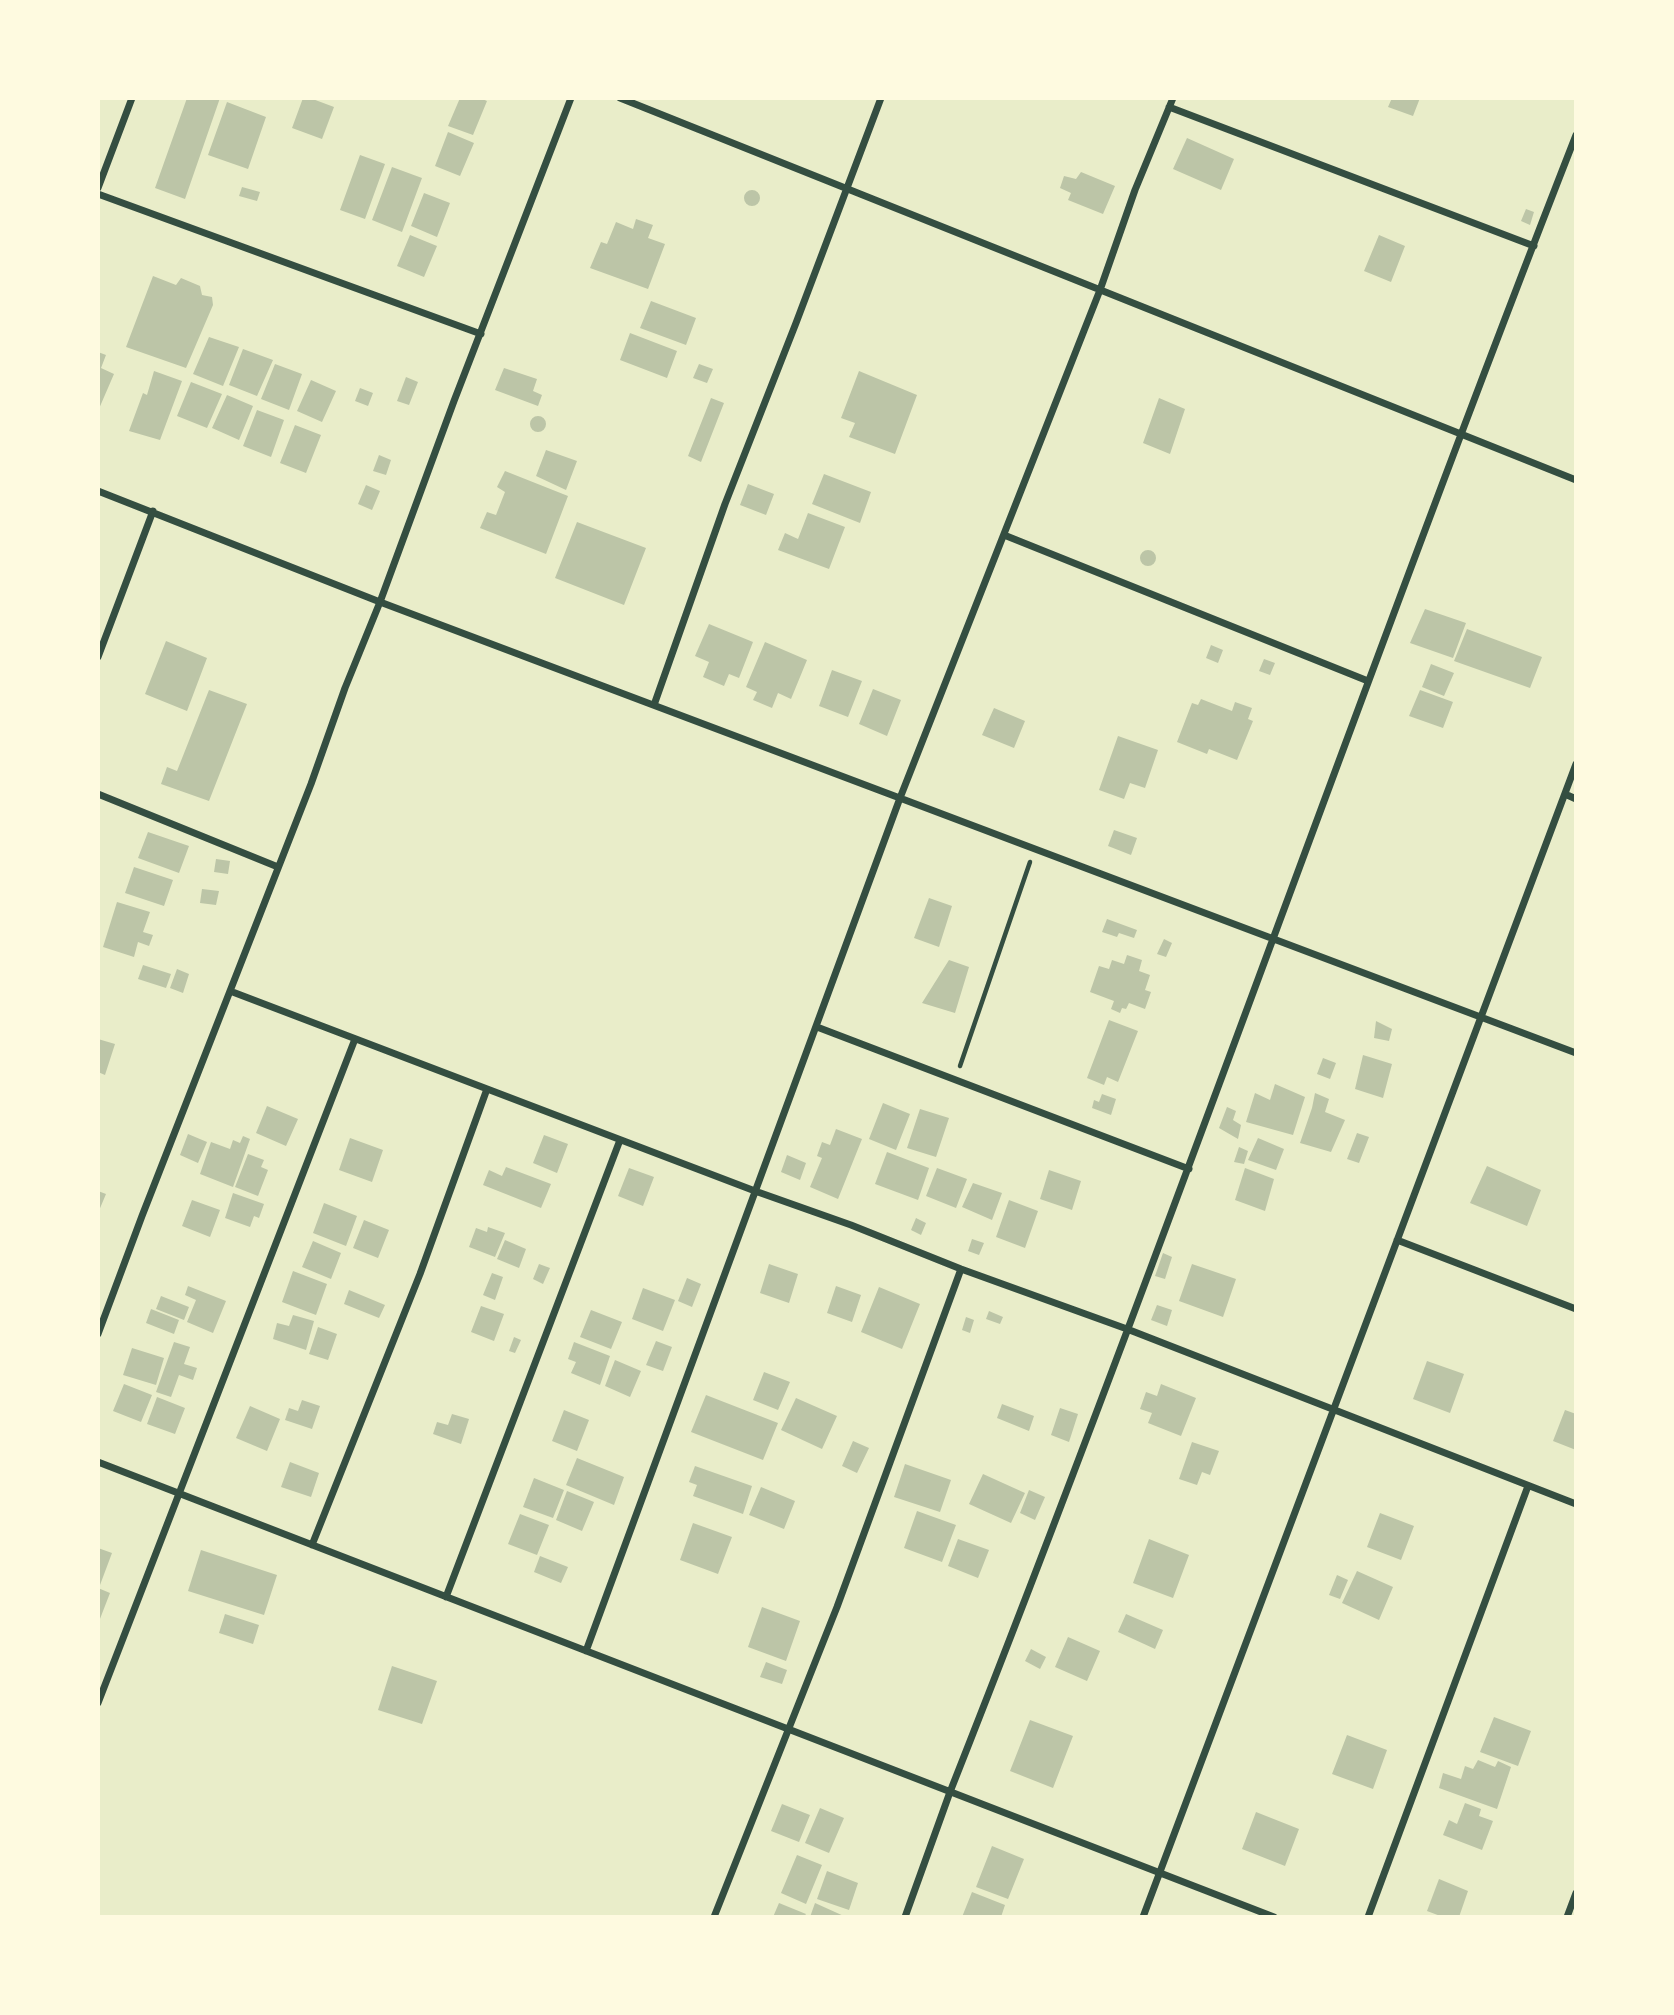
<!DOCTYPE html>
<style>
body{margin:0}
#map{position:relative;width:1674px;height:2015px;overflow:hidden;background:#e9edc9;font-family:Merriweather,serif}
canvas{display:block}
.frame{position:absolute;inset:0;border:100px solid #fefae0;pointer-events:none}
</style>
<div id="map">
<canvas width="1674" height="2015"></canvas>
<div class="frame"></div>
</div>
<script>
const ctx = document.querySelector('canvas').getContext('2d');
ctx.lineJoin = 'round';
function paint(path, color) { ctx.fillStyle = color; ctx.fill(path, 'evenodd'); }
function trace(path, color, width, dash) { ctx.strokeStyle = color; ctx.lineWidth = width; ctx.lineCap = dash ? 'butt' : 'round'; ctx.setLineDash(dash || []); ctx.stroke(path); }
paint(new Path2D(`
 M187 98H220L185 199 155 188Z
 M303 98H310L334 107 322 139 292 128Z
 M460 98H480L487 101 473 135 448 126Z
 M1392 98H1420L1413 116 1388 107Z
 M227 102 266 117 248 169 208 155Z
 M448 132 474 143 460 176 435 166Z
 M1187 138 1234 159 1221 190 1173 169Z
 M360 155 385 164 365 219 340 210Z
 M392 167 422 178 402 232 372 220Z
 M1081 172 1115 186 1103 214 1068 200 1071 193 1060 188 1064 176 1076 179Z
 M242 187 260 192 257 201 239 196Z
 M744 198a8 8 0 1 1 16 0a8 8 0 1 1-16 0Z
 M424 193 450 203 437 237 411 226Z
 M1526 209 1534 212 1530 225 1521 221Z
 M636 219 653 225 648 238 665 244 648 289 590 268 601 242 607 244 616 222 633 229Z
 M410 235 437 246 424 277 397 266Z
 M1379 235 1405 246 1391 282 1364 271Z
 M153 276 176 285 181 278 200 286 202 295 212 297 213 305 186 368 126 347Z
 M651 301 696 318 686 345 640 328Z
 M630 333 677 351 667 378 620 360Z
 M209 337 239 347 223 386 193 374Z
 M243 349 273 360 257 396 229 385Z
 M98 352 106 355 101 368 114 374 98 411Z
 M275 364 302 374 289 410 261 399Z
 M699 364 713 369 707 383 693 378Z
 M504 368 537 379 533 391 542 395 538 406 495 390Z
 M154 371 182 381 160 440 129 431 143 393 147 395Z
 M859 371 917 395 895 454 849 437 855 423 841 418Z
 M406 377 418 382 409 405 397 401Z
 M311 380 336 391 322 422 297 411Z
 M191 382 222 394 207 428 177 416Z
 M360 388 373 393 368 406 355 401Z
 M227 395 253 406 239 440 212 428Z
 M711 398 724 403 701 462 688 456Z
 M1159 398 1185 409 1170 454 1143 443Z
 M257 410 284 420 271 457 243 446Z
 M530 424a8 8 0 1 1 16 0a8 8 0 1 1-16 0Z
 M295 425 321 435 306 473 280 463Z
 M546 450 577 461 566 490 536 476Z
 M379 455 391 460 386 475 373 471Z
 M505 471 568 496 546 554 480 528 487 512 496 515 505 492 497 487Z
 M824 474 871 492 860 523 812 504Z
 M748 484 774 494 766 515 740 505Z
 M366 485 380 491 372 510 358 504Z
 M808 513 845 527 829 569 778 550 785 533 798 539Z
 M577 522 646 548 624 605 555 578Z
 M1140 558a8 8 0 1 1 16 0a8 8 0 1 1-16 0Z
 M1425 609 1466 623 1453 658 1410 643Z
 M709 624 753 642 739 678 729 674 724 686 703 677 709 662 695 656Z
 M1467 629 1542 657 1530 688 1454 661Z
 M166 641 207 658 187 711 145 694Z
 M765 642 807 660 791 699 778 693 772 708 753 700 757 692 746 687Z
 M1211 645 1223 650 1218 663 1206 658Z
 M1264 659 1275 663 1270 675 1259 671Z
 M1431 664 1454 673 1444 696 1422 687Z
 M832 670 862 681 848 717 819 706Z
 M873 689 901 700 887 736 859 724Z
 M209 690 247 704 209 801 161 784 167 767 177 771Z
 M1420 690 1453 702 1443 728 1409 716Z
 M1201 699 1232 711 1235 702 1252 708 1248 719 1253 721 1237 760 1209 749 1207 754 1177 742 1192 703 1198 705Z
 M994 708 1025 721 1014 748 982 735Z
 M1118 736 1158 750 1145 788 1130 783 1124 799 1099 790Z
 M1114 830 1137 838 1131 855 1108 846Z
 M148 832 189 846 179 873 138 858Z
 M216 859 230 861 228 874 214 872Z
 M134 867 173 880 164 906 125 893Z
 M202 889 219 891 216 905 200 903Z
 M929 898 952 906 939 947 914 938Z
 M117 902 150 912 143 932 153 935 149 946 138 942 134 957 103 947Z
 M1107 919 1137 930 1134 938 1119 933 1117 937 1102 932Z
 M1164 939 1172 943 1166 957 1157 954Z
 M1127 955 1142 960 1139 971 1150 975 1145 990 1151 992 1145 1009 1129 1003 1126 1009 1122 1008 1120 1013 1111 1009 1114 1001 1090 992 1099 966 1109 969 1112 960 1124 964Z
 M949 960 969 967 955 1013 922 1003Z
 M143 965 171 974 166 988 138 979Z
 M177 969 189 974 183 993 170 988Z
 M1109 1020 1138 1031 1118 1082 1107 1077 1104 1085 1087 1078Z
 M1376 1021 1392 1029 1389 1041 1374 1038Z
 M98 1039 115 1044 105 1075 98 1072Z
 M1363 1055 1392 1064 1383 1098 1355 1089Z
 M1323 1058 1336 1063 1330 1079 1317 1074Z
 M1275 1084 1305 1097 1293 1135 1246 1122 1255 1093 1270 1100Z
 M1315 1093 1329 1099 1325 1112 1345 1120 1331 1152 1300 1143 1312 1108Z
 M1102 1094 1116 1099 1111 1115 1092 1108 1094 1100 1099 1102Z
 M883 1103 910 1114 896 1150 869 1139Z
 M267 1106 298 1119 286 1146 256 1133Z
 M1227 1107 1236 1111 1233 1120 1241 1125 1238 1139 1219 1128Z
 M920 1109 949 1118 936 1157 907 1148Z
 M836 1129 862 1139 838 1199 810 1187 822 1158 817 1156 822 1142 830 1145Z
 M1357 1133 1369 1137 1359 1163 1347 1159Z
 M188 1134 207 1142 198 1163 180 1155Z
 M544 1135 568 1144 557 1173 533 1163Z
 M243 1136 250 1139 233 1187 200 1174 211 1142 230 1149 233 1140 240 1143Z
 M350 1138 383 1150 372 1182 339 1170Z
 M1258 1138 1284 1149 1276 1170 1248 1160Z
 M1239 1147 1248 1151 1244 1164 1234 1162Z
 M887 1152 929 1168 918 1200 875 1184Z
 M248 1154 264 1160 261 1167 268 1170 258 1196 235 1187Z
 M787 1155 806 1163 800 1180 781 1172Z
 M1487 1166 1541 1190 1527 1226 1470 1203Z
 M506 1167 551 1184 541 1208 483 1185 489 1170 502 1176Z
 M629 1168 654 1177 643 1206 618 1196Z
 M937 1168 967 1179 956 1208 926 1196Z
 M1245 1168 1274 1179 1265 1211 1235 1200Z
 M1049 1170 1081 1181 1072 1210 1040 1199Z
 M973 1183 1002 1193 992 1220 962 1207Z
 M98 1191 106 1194 98 1213Z
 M233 1193 264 1204 259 1218 254 1216 250 1227 225 1218Z
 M192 1200 220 1210 210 1237 182 1226Z
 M1009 1200 1038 1211 1025 1248 996 1237Z
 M324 1203 357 1216 346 1246 313 1233Z
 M916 1218 926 1223 921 1235 911 1230Z
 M364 1220 389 1230 378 1258 353 1248Z
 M488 1227 505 1233 495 1257 469 1247 476 1228 487 1232Z
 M972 1239 984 1243 979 1255 968 1251Z
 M505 1240 526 1249 519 1268 497 1259Z
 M313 1241 341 1253 331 1279 302 1267Z
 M1163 1253 1172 1257 1165 1279 1155 1276Z
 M539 1264 550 1268 543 1284 533 1279Z
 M769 1264 798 1274 789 1303 760 1293Z
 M1192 1264 1236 1279 1223 1317 1179 1301Z
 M293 1271 327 1284 316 1315 282 1302Z
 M492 1273 503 1277 495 1300 483 1295Z
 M687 1278 701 1284 692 1307 678 1301Z
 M188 1286 226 1301 213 1333 187 1322 196 1300 185 1295Z
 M836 1286 861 1295 852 1322 827 1313Z
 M879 1287 920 1304 902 1349 861 1332Z
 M643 1288 675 1300 663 1331 632 1319Z
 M349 1290 385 1305 379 1318 344 1304Z
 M161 1296 189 1307 184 1320 156 1309Z
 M1157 1305 1172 1310 1167 1326 1151 1320Z
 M481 1306 504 1314 494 1341 471 1332Z
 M151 1309 179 1320 174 1334 146 1323Z
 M591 1310 622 1322 611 1349 580 1337Z
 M989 1311 1003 1317 1000 1324 986 1319Z
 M293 1315 314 1321 306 1350 273 1339 277 1323 289 1326Z
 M966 1317 974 1320 970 1333 962 1330Z
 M318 1327 337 1334 328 1360 309 1354Z
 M514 1337 521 1340 515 1353 509 1351Z
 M656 1341 672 1347 663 1371 646 1365Z
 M174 1342 190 1347 184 1364 197 1368 193 1380 179 1375 171 1397 156 1392Z
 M574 1342 610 1356 600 1385 571 1373 576 1362 568 1359Z
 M132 1348 164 1358 156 1385 123 1375Z
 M615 1360 641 1371 630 1397 605 1386Z
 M1427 1361 1464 1374 1450 1413 1413 1399Z
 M764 1372 790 1382 778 1410 753 1400Z
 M124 1384 152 1395 141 1422 113 1411Z
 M1161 1384 1196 1398 1181 1436 1148 1423 1152 1413 1140 1409 1146 1392 1157 1396Z
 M706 1395 778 1423 763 1460 691 1432Z
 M157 1397 185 1408 175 1434 147 1424Z
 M796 1398 837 1416 822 1449 781 1430Z
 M302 1400 320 1406 312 1429 285 1420 289 1408 298 1411Z
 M1002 1404 1034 1416 1029 1431 997 1418Z
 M250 1406 280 1419 267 1451 236 1438Z
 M1060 1408 1078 1414 1069 1442 1051 1435Z
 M564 1410 589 1420 577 1451 552 1441Z
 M1565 1410 1576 1414V1450L1553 1441Z
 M452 1414 469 1419 461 1444 433 1434 437 1422 448 1425Z
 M853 1441 869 1448 857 1473 842 1466Z
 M1192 1442 1219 1451 1210 1475 1202 1472 1197 1485 1179 1479Z
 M577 1458 624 1477 614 1505 566 1485Z
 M290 1462 319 1473 311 1497 281 1487Z
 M905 1464 951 1480 940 1512 894 1497Z
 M695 1466 752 1486 743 1514 693 1496 697 1485 689 1482Z
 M983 1474 1025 1493 1011 1523 969 1504Z
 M534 1478 564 1490 553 1518 523 1507Z
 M761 1487 795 1501 784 1529 749 1515Z
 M1029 1490 1045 1497 1035 1520 1020 1513Z
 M567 1491 594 1502 582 1531 556 1520Z
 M917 1511 956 1525 942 1562 904 1548Z
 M1380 1513 1414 1526 1401 1560 1367 1547Z
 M520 1514 549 1525 537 1555 508 1544Z
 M693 1523 732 1537 718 1574 680 1560Z
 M958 1539 989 1550 978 1578 948 1566Z
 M1149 1539 1189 1555 1173 1598 1133 1583Z
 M98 1548 112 1553 100 1585 98 1584Z
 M201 1550 277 1575 264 1615 188 1591Z
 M540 1556 568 1567 561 1583 534 1572Z
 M1357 1571 1393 1587 1379 1620 1342 1603Z
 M1337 1575 1348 1580 1340 1599 1329 1595Z
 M98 1588 110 1593 98 1624Z
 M762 1607 800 1621 786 1661 748 1647Z
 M225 1614 259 1625 253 1644 219 1633Z
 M1126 1614 1163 1630 1155 1649 1118 1632Z
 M1068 1637 1100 1651 1087 1681 1055 1667Z
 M1031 1649 1046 1657 1040 1669 1025 1661Z
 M766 1662 787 1670 782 1684 760 1677Z
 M392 1666 437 1681 422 1724 378 1710Z
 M1494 1717 1531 1731 1518 1766 1480 1752Z
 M1030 1720 1073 1736 1053 1788 1010 1771Z
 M1347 1735 1387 1750 1373 1789 1332 1774Z
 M1478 1760 1495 1767 1498 1761 1511 1767 1497 1809 1439 1788 1443 1773 1461 1779 1465 1766 1473 1769Z
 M1465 1803 1481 1809 1479 1816 1493 1821 1482 1850 1443 1835 1449 1820 1457 1824Z
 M782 1804 810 1815 799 1842 771 1831Z
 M820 1808 844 1818 829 1853 805 1843Z
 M1256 1812 1299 1829 1285 1866 1242 1849Z
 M992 1846 1024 1859 1008 1899 976 1887Z
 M797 1855 822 1865 806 1904 781 1893Z
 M827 1871 858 1883 849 1910 817 1899Z
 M1439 1879 1468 1891 1459 1917H1443L1427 1911Z
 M972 1892 1005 1905 1001 1917H962Z
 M779 1903 806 1914 804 1917H773Z
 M815 1903 846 1917H810Z`), '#bcc5a7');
trace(new Path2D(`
 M960 1066 1030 862`), '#344e41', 4.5);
trace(new Path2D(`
 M620 98 1576 480
 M1169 107 1534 246
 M98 188 132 98
 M98 194 481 334
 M98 491 380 602 1576 1053
 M1004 535 1368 681
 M98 657 153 511
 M654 705 725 504 796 323 881 98
 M98 794 278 867
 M1565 794 1576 799
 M230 991 755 1191 851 1225 961 1269 1127 1329 1576 1504
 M817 1027 1189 1169
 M1397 1240 1576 1309
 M98 1334 142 1216 311 784 345 688 380 602 454 401 571 98
 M98 1462 1274 1917
 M312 1545 420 1274 487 1089
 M446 1597 620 1140
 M586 1651 900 798 1100 290 1135 190 1173 98
 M98 1703 355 1039
 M714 1917 837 1607 961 1269
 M905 1917 950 1792C1167 1243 1361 685 1576 135
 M1143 1917 1576 764
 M1368 1917 1528 1486
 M1567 1917 1576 1893`), '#344e41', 7);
</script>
